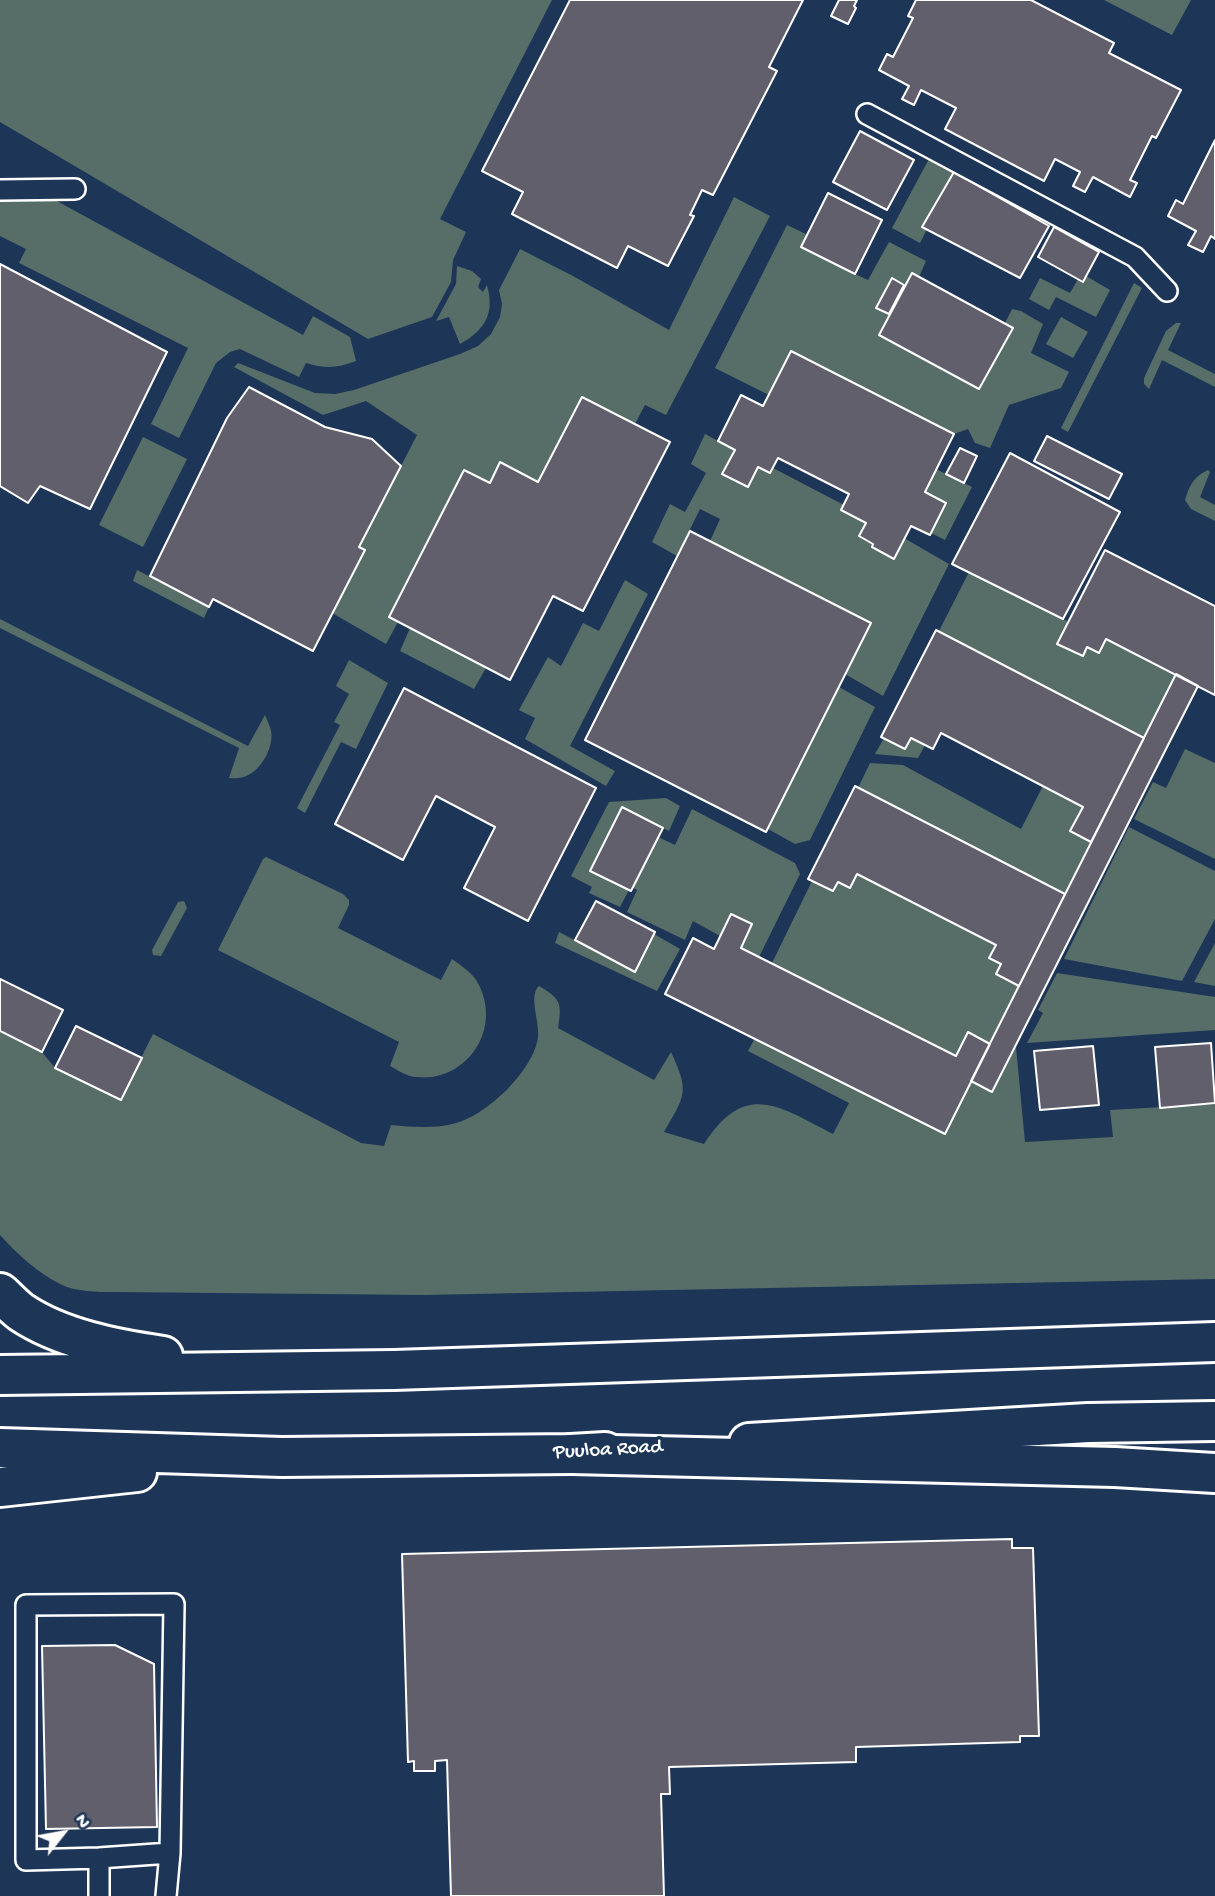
<!DOCTYPE html>
<style>
body{margin:0}
#map{position:relative;width:1215px;height:1896px;overflow:hidden;background:#1d3557;font-family:"Gochi Hand",sans-serif}
canvas{display:block}
.north{position:absolute;left:28px;top:1798px;width:70px;height:70px;-webkit-text-stroke:5px #1d3557;paint-order:stroke;rotate:59deg;font-size:19px;font-weight:700;line-height:28px;text-align:center;color:#fff}
.north::after{content:'';display:block;margin:auto;width:24px;height:32px;background:#fff;clip-path:polygon(50% 0,100% 100%,50% 72%,0 100%)}
</style>
<div id="map">
<canvas width="1215" height="1896"></canvas>
<div class="north">N</div>
</div>
<script>
const ctx = document.querySelector('canvas').getContext('2d');
ctx.lineJoin = 'round';
function paint(path, color) { ctx.fillStyle = color; ctx.fill(path, 'evenodd'); }
function trace(path, color, width, dash) { ctx.strokeStyle = color; ctx.lineWidth = width; ctx.lineCap = dash ? 'butt' : 'round'; ctx.setLineDash(dash || []); ctx.stroke(path); }
function write(font, color, halo, rows, align = 'center') {
  ctx.font = font + ' "Gochi Hand",sans-serif'; ctx.lineWidth = 7; ctx.setLineDash([]); ctx.textBaseline = 'middle'; ctx.strokeStyle = halo; ctx.fillStyle = color; for (const [text, x, y, turn = 0] of rows) {
    ctx.save(); ctx.translate(x, y); ctx.rotate((+turn || 0) * Math.PI / 180); ctx.textAlign = isNaN(turn) ? turn : align; if (halo) ctx.strokeText(text, 0, 0); ctx.fillText(text, 0, 0); ctx.restore();
  }
}
paint(new Path2D(`
 M0 0H552L440 219 466 232 453 260 451 282 432 317 368 339 0 122Z
 M1104 0H1191L1172 35Z
 M930 157 954 172 923 226 927 229 920 243 892 228Z
 M734 197 770 216 666 415 645 405 635 424 582 397 538 482 501 463 490 483 463 471 389 616 398 622 386 644 332 613 365 550 359 547 417 435 366 401 323 415 234 367 238 363 315 393 335 394 354 390 460 354 478 346 491 334 500 317 502 304 499 290 520 249 573 276 669 330Z
 M55 200 303 335 313 316 350 337 356 361C338 368 325 369 306 363L299 377 240 349 230 352 216 363 179 438 151 424 188 348 19 263 26 249 0 236V201Z
 M787 225 808 235 855 274 868 280 889 242 926 261 919 277 906 285 891 278 876 308 890 315 879 335 979 389 1012 328 1005 323 1012 309 1021 311 1043 324 1031 353 1069 372 1061 388 1009 405 990 448 975 443 968 429 954 434 792 351 769 395 715 368Z
 M457 266 472 271 481 279 478 287 483 292 487 285C495 314 485 330 460 344L449 317 436 321 456 284Z
 M1086 276 1110 290 1096 317 1056 297 1049 310 1029 299 1040 278 1070 293 1078 279 1083 281Z
 M1134 283 1142 288 1068 432 1061 428Z
 M1061 317 1088 332 1073 358 1046 344Z
 M1176 323H1181L1168 350 1215 374V387L1162 360 1149 389 1144 384V378L1166 331Z
 M705 434 735 450 723 475 748 487 758 467 770 473 773 468 844 505 842 511 866 523 859 536 873 544 872 548 894 558 904 538 949 564 883 696 845 674 870 623 710 541 720 519 700 509 677 556 652 542 670 504 685 512 706 473 691 464Z
 M143 437 187 459 143 547 99 525Z
 M936 469 972 487 945 540 931 533 946 503 925 492Z
 M1208 470 1210 472 1200 497 1215 505V521L1191 509 1185 500C1189 486 1194 476 1208 470Z
 M137 570 209 607 204 618 133 581Z
 M969 572 1069 622 1058 644 1082 656 1087 647 1099 652 1106 639 1176 674 1144 738 939 631Z
 M625 580 648 594 570 746 615 771 606 786 525 739 535 718 519 710 548 657 561 666 583 623 599 631Z
 M0 619 248 746 265 715C267 720 270 726 271 731 274 745 263 767 250 774 244 778 236 779 229 778L239 748 0 628Z
 M410 628 486 668 474 689 400 651Z
 M349 660 388 683 356 749 341 742 305 813 297 808 340 725 334 722 349 694 336 686Z
 M839 687 875 707 810 840 795 844 768 829Z
 M884 738 905 749 911 738 925 745 918 758 875 754Z
 M1185 749 1215 763V859L1134 819 1153 782 1166 788Z
 M870 763 903 765 1021 829 1043 786 1083 807 1071 831 1091 842 1065 894 858 788Z
 M666 798 680 806 669 831 622 807 590 870 629 890 620 907 589 893 592 887 571 876 609 802Z
 M692 809 795 863 800 874 759 957 741 948 752 924 732 914 720 936 693 921 685 940 627 912 637 890 632 887 658 837 675 845Z
 M1129 827 1215 871V919L1182 981 1064 959Z
 M266 857 343 894 349 900V905L338 928 441 980 452 959C462 966 474 974 479 985 503 1033 462 1087 410 1076 403 1074 396 1069 390 1066L399 1042 218 950 263 859Z
 M857 874 996 945 989 958 1001 964 1019 986 990 1044 968 1033 956 1056 772 963 812 881 833 891 838 882 850 888Z
 M184 901 187 908 161 956 153 955 152 950 178 902Z
 M559 932 635 971 654 934 680 949 657 991 555 943Z
 M1215 943V986L1194 982Z
 M1057 973 1215 997V1030L1027 1043 1043 1013 1038 1010Z
 M539 986C561 999 562 1003 558 1028L654 1080 671 1052C690 1093 685 1095 664 1132L704 1144C745 1080 779 1106 833 1134L849 1103 748 1051 755 1038 971 1081 992 1092 1016 1047 1025 1142 1113 1137 1110 1110 1215 1104V1279L424 1295 114 1292C97 1292 76 1292 60 1284 38 1273 16 1253 0 1235V1031L42 1052 55 1068 120 1100 153 1034 361 1143 384 1146 391 1125C413 1127 435 1129 456 1123 487 1115 534 1070 538 1037 540 1022 528 996 539 986Z`), '#566d68');
const building = new Path2D(`
 M570 0H803L769 67 777 71 713 195 702 190 690 215 694 216 668 266 628 246 617 268 512 214 523 192 482 171Z
 M839 0H857L854 6 856 8 848 24 831 16Z
 M916 0H1031L1114 43 1109 53 1181 90 1156 138 1152 136 1130 180 1137 183 1130 197 1093 177 1085 192 1073 186 1080 172 1055 159 1044 181 945 129 956 108 921 90 914 105 902 99 909 86 879 70 887 54 893 57 913 18 908 16Z
 M860 131 914 160 887 210 833 182Z
 M1215 140V239L1211 236 1203 252 1188 245 1196 231 1168 216 1176 200 1183 204Z
 M954 172 1049 226 1020 278 922 227Z
 M828 193 882 220 855 274 801 247Z
 M1054 227 1099 252 1083 282 1038 257Z
 M0 264 167 352 90 509 40 486 28 503 0 486Z
 M912 273 1013 328 979 389 879 335Z
 M892 278 904 285 889 314 876 308Z
 M791 351 954 434 925 492 946 503 930 535 911 526 894 559 872 547 873 544 859 536 866 523 841 510 849 494 778 458 770 473 758 467 748 487 722 474 735 450 718 441 741 395 763 406Z
 M249 387 325 427 372 439 401 466 359 547 365 550 313 651 213 599 209 607 150 576 227 418Z
 M582 397 670 442 583 611 553 596 510 680 389 617 464 470 490 483 500 462 538 482Z
 M1047 436 1122 474 1109 499 1034 461Z
 M960 448 977 456 964 483 946 474Z
 M1010 453 1120 512 1063 619 952 564Z
 M690 531 871 623 766 832 585 740Z
 M1105 550 1215 606V695L1106 639 1099 653 1087 647 1083 656 1057 644Z
 M936 630 1144 738 1091 842 1070 831 1083 807 941 733 933 749 911 738 905 749 881 737Z
 M1176 674 1198 686 992 1092 971 1081Z
 M404 688 596 788 528 921 464 888 495 827 436 796 403 860 335 824Z
 M855 786 1065 894 1019 986 996 974 1001 964 989 958 996 945 857 874 850 888 838 882 833 891 808 879Z
 M622 807 663 828 631 891 590 871Z
 M596 901 655 932 635 972 575 940Z
 M731 914 752 924 741 948 956 1056 968 1032 990 1044 945 1134 665 994 693 938 714 949Z
 M0 979 63 1010 42 1052 0 1031Z
 M76 1026 142 1058 121 1100 55 1068Z
 M1211 1043 1215 1103 1160 1108 1155 1047Z
 M1093 1046 1099 1105 1040 1110 1034 1051Z
 M1012 1539V1548H1033L1039 1736H1020V1742L856 1747V1762L669 1767 670 1794H661L664 1896H451L447 1760 435 1761V1771H414V1761L408 1762 402 1554Z
 M115 1645 154 1664 157 1827 46 1829 42 1646Z`);
paint(building, '#625f6d');
trace(building, '#fff', 2);
const service = new Path2D(`
 M867 114 1135 257 1167 291
 M0 190 75 189
 M174 1604 170 1853 99 1858 26 1860V1605Z
 M99 1858V1896
 M166 1896 170 1853`);
const secondary = new Path2D(`
 M0 1293C7 1299 13 1306 21 1312 61 1339 116 1349 163 1356
 M0 1375 394 1370 1215 1342
 M749 1443 1088 1423 1215 1421
 M0 1448 282 1457 571 1454 605 1452
 M0 1487 137 1472`);
const motorway = new Path2D(`
 M571 1454 1115 1467 1215 1473`);
trace(service, '#fff', 24);
trace(secondary, '#fff', 44);
trace(motorway, '#fff', 44);
trace(service, '#1d3557', 19);
trace(secondary, '#1d3557', 38);
trace(motorway, '#1d3557', 38);
write('21px', '#fff', '#1d3557', [
 ["Puuloa Road",608,1451,-3]
]);
</script>
